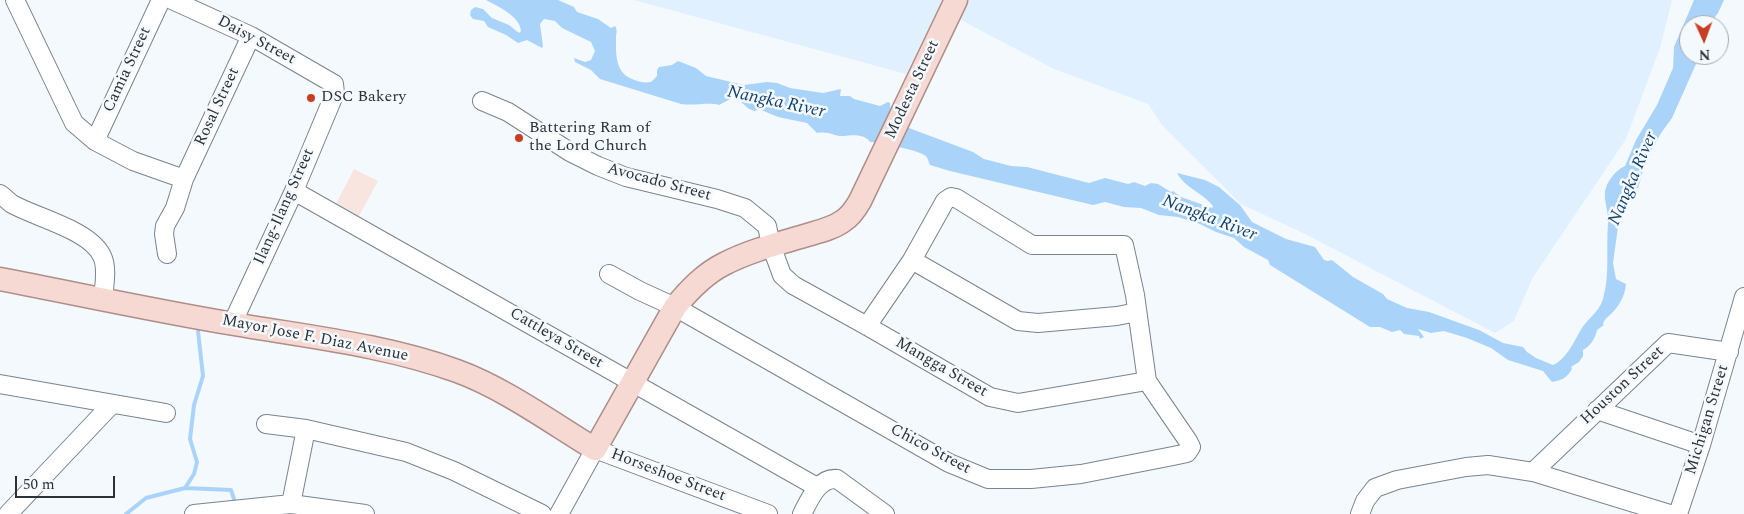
<!DOCTYPE html>
<style>
body{margin:0}
#map{position:relative;width:1744px;height:514px;overflow:hidden;background:#f4f9fe;font-family:Spectral,serif}
canvas{display:block}
.north{position:absolute;left:1679px;top:15px;width:50px;height:50px;box-sizing:border-box;background:#f4f9fe;border:1px solid #a4a9ae;border-radius:50%;rotate:178deg;font-size:14px;font-weight:700;line-height:20px;text-align:center;color:#2c3135}
.north::after{content:'';display:block;margin:auto;width:18px;height:22px;background:#c83d23;clip-path:polygon(50% 0,100% 100%,50% 72%,0 100%)}
.scale{position:absolute;left:15px;top:476px;width:100px;height:22px;box-sizing:border-box;border:2px solid #2c3135;border-top:0;padding-left:6px;font-size:15px;line-height:18px;white-space:nowrap;color:#2c3135;-webkit-text-stroke:4px #f4f9fe;paint-order:stroke}
</style>
<div id="map">
<canvas width="1744" height="514"></canvas>
<div class="north">N</div>
<div class="scale">50 m</div>
</div>
<script>
const ctx = document.querySelector('canvas').getContext('2d');
ctx.lineJoin = 'round';
function paint(path, color) { ctx.fillStyle = color; ctx.fill(path, 'evenodd'); }
function trace(path, color, width, dash) { ctx.strokeStyle = color; ctx.lineWidth = width; ctx.lineCap = dash ? 'butt' : 'round'; ctx.setLineDash(dash || []); ctx.stroke(path); }
function write(font, color, halo, rows, align = 'center') {
  ctx.font = font + ' Spectral,serif'; ctx.lineWidth = 5; ctx.setLineDash([]); ctx.textBaseline = 'middle'; ctx.strokeStyle = halo; ctx.fillStyle = color; for (const [text, x, y, turn = 0] of rows) {
    ctx.save(); ctx.translate(x, y); ctx.rotate((+turn || 0) * Math.PI / 180); ctx.textAlign = isNaN(turn) ? turn : align; if (halo) ctx.strokeText(text, 0, 0); ctx.fillText(text, 0, 0); ctx.restore();
  }
}
paint(new Path2D(`
 M634 0H942L906 74Z
 M965 0H1672L1660 48 1626 139 1532 279 1514 321 1495 333 1305 234 1241 204 1162 125 1148 104 1054 69 957 18Z`), '#e1f0fe');
paint(new Path2D(`
 M354 169 378 181 359 216 336 204Z`), '#f8e5e0');
paint(new Path2D(`
 M486 0H558L574 7 577 12 598 19 611 28 615 26C618 31 616 33 616 38 616 54 615 72 632 79 639 82 644 83 651 82L657 76V70L659 67 672 65 678 61 696 68 706 76 744 85 767 82 777 83 790 88 823 93 841 89 840 96H850L854 99 880 106 888 102 890 103 891 116 901 125 973 152 984 159 1011 166 1027 167 1089 183 1105 178 1128 184 1134 182 1145 186 1151 183 1158 184 1171 192 1173 191 1181 197 1212 208 1213 206C1203 193 1185 188 1177 173L1205 180 1219 187 1240 205 1252 222 1286 239 1315 247 1324 260 1328 261 1332 260 1353 277 1383 294 1387 299 1407 308 1429 312 1479 330 1503 343 1523 347 1527 352 1536 358 1553 365C1565 360 1573 344 1579 333 1585 320 1599 313 1603 299 1610 275 1606 247 1608 223 1609 213 1604 202 1605 192 1606 182 1616 170 1625 166L1636 140 1657 105 1673 68 1674 47 1694 0H1724L1718 13 1709 25H1689V55H1700L1672 118 1661 133 1642 168 1643 171 1638 188H1635L1621 215 1618 227 1613 263 1616 279 1626 284C1625 296 1619 306 1611 314 1607 318 1605 318 1603 324L1604 325 1597 330C1596 337 1590 347 1583 350V356L1579 362 1571 367 1572 369C1567 378 1562 380 1552 382L1543 371 1508 360 1491 348 1467 338 1444 331 1431 333 1418 329 1424 337 1420 339 1419 336 1404 334 1400 330 1392 332 1380 327H1370L1270 265 1268 260 1244 247 1234 238 1216 232 1200 224 1178 217 1159 215 1141 208 1124 207 1105 202 1093 205 950 171 930 165C928 161 928 157 924 155 917 150 879 142 870 142 865 134 852 135 844 136 835 137 830 131 817 133L807 123 778 117 759 109 755 111 749 109 741 102 744 100 743 98H732L719 105C708 102 694 106 681 104L600 79 591 70 575 62 574 58 585 62 591 60 595 51 591 42 562 28 555 21 544 19 540 24 543 46 542 48 527 40 518 43 506 35 488 27 484 21 473 19 470 15 471 10 475 7 483 9 492 18 509 25 519 33 521 31C520 16 497 6 486 0Z`), '#aad3f9');
trace(new Path2D(`
 M198 331 203 376 194 405 190 439 197 462 194 474 185 488 231 490 234 499
 M126 514 146 498 185 488`), '#aad3f9', 4);
const minor = new Path2D(`
 M15 0 74 123 95 141 133 161 184 179
 M172 0 251 36 334 84 335 93 294 191 232 324
 M482 101 508 112 570 152 598 166 626 177 717 199 745 208 767 226 771 245 782 275 793 285 867 326 990 397 1018 403 1147 381
 M95 141 161 0
 M294 191 817 487
 M0 194C4 197 8 201 12 204 37 218 90 230 102 256 108 268 104 286 103 298
 M167 254 164 234 165 226 175 208 184 179 251 36
 M912 260 1018 321 1038 323 1117 316 1137 312
 M609 274 640 291 675 307 949 463 988 479H1031L1081 474 1173 456 1187 453 1191 447 1188 441 1147 381 1135 295 1124 245H1032L956 198 951 197 945 201 912 260 867 326
 M0 384 166 413
 M1597 410 1701 445
 M266 424 306 429 406 452 454 471 542 514
 M1533 472 1668 343 1729 352
 M291 504 306 429
 M8 514 112 404
 M194 514 291 504 365 514
 M559 514 595 449 768 514
 M802 514C809 501 818 477 837 479L885 514
 M1360 514 1365 501 1375 488 1397 480 1466 467 1488 465 1533 472 1670 514
 M1678 514 1701 445 1744 297`);
const major = new Path2D(`
 M0 279C78 294 156 311 234 324 309 337 385 345 457 371 504 388 552 423 595 449L675 307C689 290 704 274 724 264 749 251 777 244 804 236 817 232 832 229 843 221 851 216 856 208 860 201L956 0`);
trace(minor, '#79848f', 20);
trace(major, '#ad8e88', 25);
trace(minor, '#fff', 18);
trace(major, '#f7d9d3', 22);
for (const [x, y, r, color] of [
 [311,98,5,"#c83d23"],
 [519,138,5,"#c83d23"]
]) { const dot = new Path2D(); dot.arc(x, y, r, 0, 2 * Math.PI); ctx.fillStyle = color; ctx.fill(dot); trace(dot, '#f4f9fe', 2); }
write('16px', '#2c3135', '#f4f9fe', [
 ["Daisy Street",256,41,28],
 ["Camia Street",128,70,-65],
 ["Modesta Street",913,90,-65],
 ["Rosal Street",218,107,-65],
 ["Avocado Street",659,183,15],
 ["Ilang-Ilang Street",285,207,-66],
 ["Mayor Jose F. Diaz Avenue",315,339,11],
 ["Cattleya Street",556,339,30],
 ["Mangga Street",941,368,30],
 ["Houston Street",1623,386,-43],
 ["Michigan Street",1708,420,-73],
 ["Chico Street",930,450,28],
 ["Horseshoe Street",668,476,21]
]);
write('16px', '#2c3135', '#f4f9fe', [
 ["DSC Bakery",321,98],
 ["Battering Ram of",529,129],
 ["the Lord Church",529,147]
], 'left');
write('italic 18px', '#164468', '#f4f9fe', [
 ["Nangka River",776,103,12],
 ["Nangka River",1634,179,-67],
 ["Nangka River",1209,219,21]
]);
</script>
